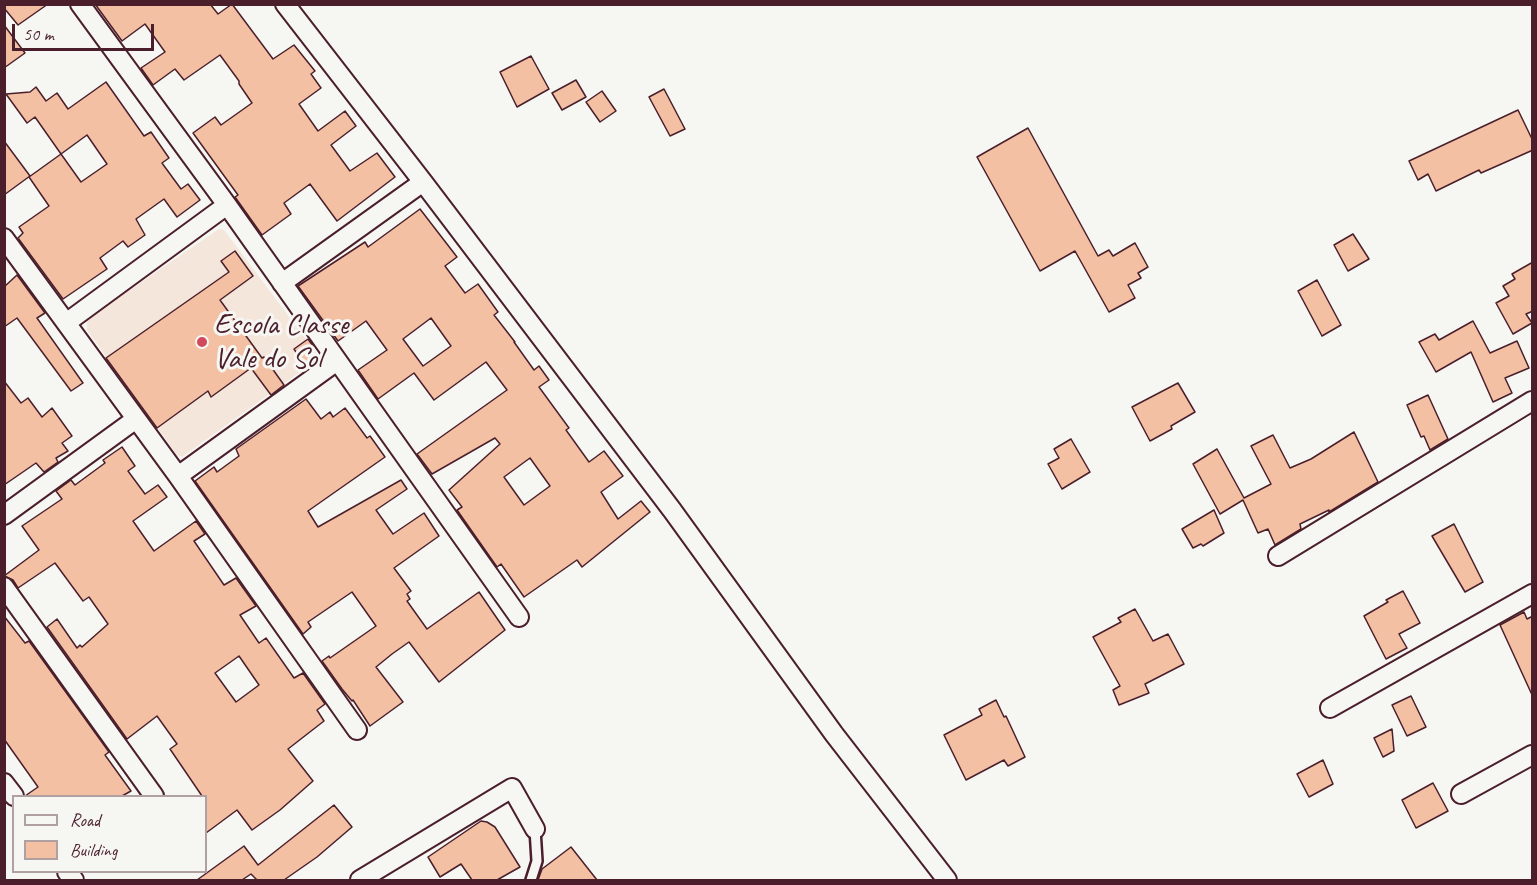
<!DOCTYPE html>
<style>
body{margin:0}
#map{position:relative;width:1537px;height:885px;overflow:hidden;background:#f6f6f2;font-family:Caveat,sans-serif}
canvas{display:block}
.frame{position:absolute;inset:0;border:6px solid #4a1f2b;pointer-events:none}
.legend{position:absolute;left:12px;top:795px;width:195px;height:78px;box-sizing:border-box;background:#f6f6f2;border:2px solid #b1a0a2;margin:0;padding:8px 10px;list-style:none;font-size:18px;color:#4a1f2b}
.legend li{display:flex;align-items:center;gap:12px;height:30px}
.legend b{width:30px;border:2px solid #b1a0a2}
.scale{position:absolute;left:12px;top:24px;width:142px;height:27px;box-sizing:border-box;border:3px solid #4a1f2b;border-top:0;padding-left:8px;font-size:18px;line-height:21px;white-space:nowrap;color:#4a1f2b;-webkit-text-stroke:4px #f6f6f2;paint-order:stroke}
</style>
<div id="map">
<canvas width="1537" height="885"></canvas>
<div class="frame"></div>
<ul class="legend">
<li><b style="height:8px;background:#f6f6f2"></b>Road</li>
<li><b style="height:16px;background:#f3c0a4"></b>Building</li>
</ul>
<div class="scale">50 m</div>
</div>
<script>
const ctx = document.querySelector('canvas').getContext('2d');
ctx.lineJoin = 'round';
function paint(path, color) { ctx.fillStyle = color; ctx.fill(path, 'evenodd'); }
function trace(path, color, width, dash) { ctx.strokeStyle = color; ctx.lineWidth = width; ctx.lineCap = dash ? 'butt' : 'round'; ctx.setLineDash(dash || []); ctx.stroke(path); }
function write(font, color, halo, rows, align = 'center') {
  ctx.font = font + ' Caveat,sans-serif'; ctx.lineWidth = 6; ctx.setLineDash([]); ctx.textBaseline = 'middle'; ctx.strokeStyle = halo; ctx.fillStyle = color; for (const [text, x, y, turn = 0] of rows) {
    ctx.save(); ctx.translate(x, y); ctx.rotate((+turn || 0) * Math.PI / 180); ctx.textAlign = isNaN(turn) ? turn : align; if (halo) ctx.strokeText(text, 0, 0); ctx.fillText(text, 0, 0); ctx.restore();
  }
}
paint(new Path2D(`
 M219 229 224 230 317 354 314 362 182 457 177 455 87 330V319Z`), '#f5e6db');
const building = new Path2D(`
 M4 4H48L18 25 4 8Z
 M95 4H210L218 14 232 4 273 59 294 45 315 71 311 74 321 88 299 104 318 131 345 111 356 126 331 145 350 171 377 153 395 177 337 221 310 184 284 203 291 214 262 235 235 197 238 195 193 133 215 117 221 125 252 103 239 84V81L220 55 184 80 175 69 153 85 141 68 165 52 145 24 122 41Z
 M4 25 25 53 4 68Z
 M531 56 549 89 517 107 500 72Z
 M576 80 586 97 562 110 552 93Z
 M106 82 144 136 151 132 169 158 162 163 181 189 188 184 200 200 177 217 164 199 136 219 145 235 128 247 123 241 100 258 107 269 63 299 18 238 23 233 19 227 49 206 29 177 61 154 81 182 107 164 87 135 61 154 35 117 27 123 6 94 30 92 36 87 46 101 57 93 68 109Z
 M664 89 685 129 670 136 649 97Z
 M602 91 616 111 600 122 586 102Z
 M1518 110 1533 141V150L1481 173 1479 170 1436 191 1428 174 1418 180 1409 161Z
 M1028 128 1098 256 1109 250 1113 256 1135 243 1148 267 1138 273 1141 278 1128 285 1135 298 1109 312 1075 251 1040 271 977 157Z
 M4 141 30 176 4 195Z
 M420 209 457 257 445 266 465 293 478 284 498 312 494 315 515 342H514L534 370 539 366 549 380 539 387 569 428 566 430 589 462 604 451 623 476 601 492 618 519 641 501 650 512 582 567 577 560 524 597 501 564 497 567 457 510 462 507 449 490 500 444 495 438 432 474 417 454 507 390 486 362 434 400 414 373 378 399 358 370 387 350 366 321 338 341 298 286 365 242 368 247ZM431 318 451 346 423 366 403 339ZM530 458 550 486 524 505 504 477Z
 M1353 234 1369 259 1348 271 1334 245Z
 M235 251 253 276 220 300 262 358 264 357 284 385 271 395 251 368 211 397 208 391 157 428 106 358 229 272 221 261Z
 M1533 262V311L1526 314 1532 323 1513 334 1496 303 1509 296 1503 286 1515 279 1512 274Z
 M17 275 45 313 37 318 83 383 71 391 17 318 4 327V287Z
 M1317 280 1341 325 1322 336 1298 291Z
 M1473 321 1490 353 1517 341 1529 368 1505 378 1512 393 1493 402 1471 352 1436 372 1419 342 1435 334 1439 340Z
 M308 339 313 346 309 367 307 369 294 349Z
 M4 381 21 403 28 398 42 417 52 408 72 436 62 443 68 451 56 458 58 462 44 472 36 463 4 485Z
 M1178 383 1195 412 1171 426 1172 429 1150 441 1132 407Z
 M1428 395 1448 439 1430 450 1424 436 1421 437 1407 405Z
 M306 399 321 419 330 412 333 417 345 408 367 438 370 436 385 457 308 511 318 527 401 480 407 489 376 510 393 534 424 513 439 536 394 568 411 591 407 594 410 599 407 601 427 629 479 592 505 630 439 682 409 642 392 654 376 667 403 702 370 726 353 700 352 701 342 689 322 661 329 656 330 658 376 626 352 592 308 622 311 627 303 634 195 481 214 467 217 472 239 456 236 449Z
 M1354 432 1378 482 1329 512V510L1300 524 1301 529 1275 545 1268 529 1258 533 1243 500 1220 514 1193 464 1217 449 1244 498 1271 484 1251 446 1273 435 1290 468 1311 459Z
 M1071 439 1090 472 1062 489 1048 464 1059 458 1054 449Z
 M122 447 135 466 128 471 145 494 158 485 167 497 133 521 154 551 196 521 205 534 194 541 224 585 236 578 256 606 240 615 259 643 266 638 294 678 303 673 325 704 317 710 324 721 288 749 313 781 280 810 252 830 237 810 206 833V796H202L170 749 177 744 157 716 127 739 47 627 57 619 77 648 80 645 82 647 108 624 89 597 83 601 55 563 18 588 13 580 4 576 39 550 22 526 62 499 56 491 71 480 75 485 105 463 103 460ZM239 656 259 685 236 702 215 673Z
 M1214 510 1224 533 1203 546 1201 544 1193 548 1182 529Z
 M1454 524 1483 582 1465 592 1432 536Z
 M1403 591 1420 623 1399 634 1407 648 1386 659 1364 616 1388 602 1386 600Z
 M1135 609 1153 641 1168 634 1184 664 1145 684 1149 693 1119 705 1113 690 1120 686 1093 637 1121 622 1118 618Z
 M1524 612 1527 619 1533 616V697L1500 625Z
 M4 616 25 643 29 641 109 752 105 755 131 791 122 796H25L38 787 4 739Z
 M1411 696 1426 727 1407 736 1392 705Z
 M996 700 1004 717 1006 716 1025 757 1008 766 1004 760 966 780 944 735 982 715 979 709Z
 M1392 729 1394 751 1383 757 1374 738Z
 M1323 760 1333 784 1309 797 1297 774Z
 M1433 783 1448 811 1416 828 1402 800Z
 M334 805 352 827 317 857 284 880H257L251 874 242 880H197L244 846 258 865Z
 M481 821 487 822 495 827 520 867 497 880H472L461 864 440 877 428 857Z
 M571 847 597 880H538L542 869Z`);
paint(building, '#f3c0a4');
trace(building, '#4a1f2b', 1.5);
const service = new Path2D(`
 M531 880 537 861 535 829`);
const minor = new Path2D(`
 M80 4 227 205 519 617
 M285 4 423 182 672 510 834 734 947 880
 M4 238 178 476 357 730
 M282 283 423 182
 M66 323 227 205
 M178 476 337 361
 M4 515 136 419
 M1278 556 1532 401
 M4 587 154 796
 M1330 708 1532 594
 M4 783 14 796
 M1461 794 1532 755
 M67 872 74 880
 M360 880 512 788 535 829`);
trace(service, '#4a1f2b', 14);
trace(minor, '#4a1f2b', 22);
trace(service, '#f6f6f2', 9);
trace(minor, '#f6f6f2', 18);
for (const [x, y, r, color] of [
 [202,342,6,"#d1495b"]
]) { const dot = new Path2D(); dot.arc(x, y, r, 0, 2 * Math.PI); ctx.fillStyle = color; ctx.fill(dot); trace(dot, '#f6f6f2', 2); }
write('30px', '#4a1f2b', '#f6f6f2', [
 ["Escola Classe",214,325],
 ["Vale do Sol",214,359]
], 'left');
</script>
